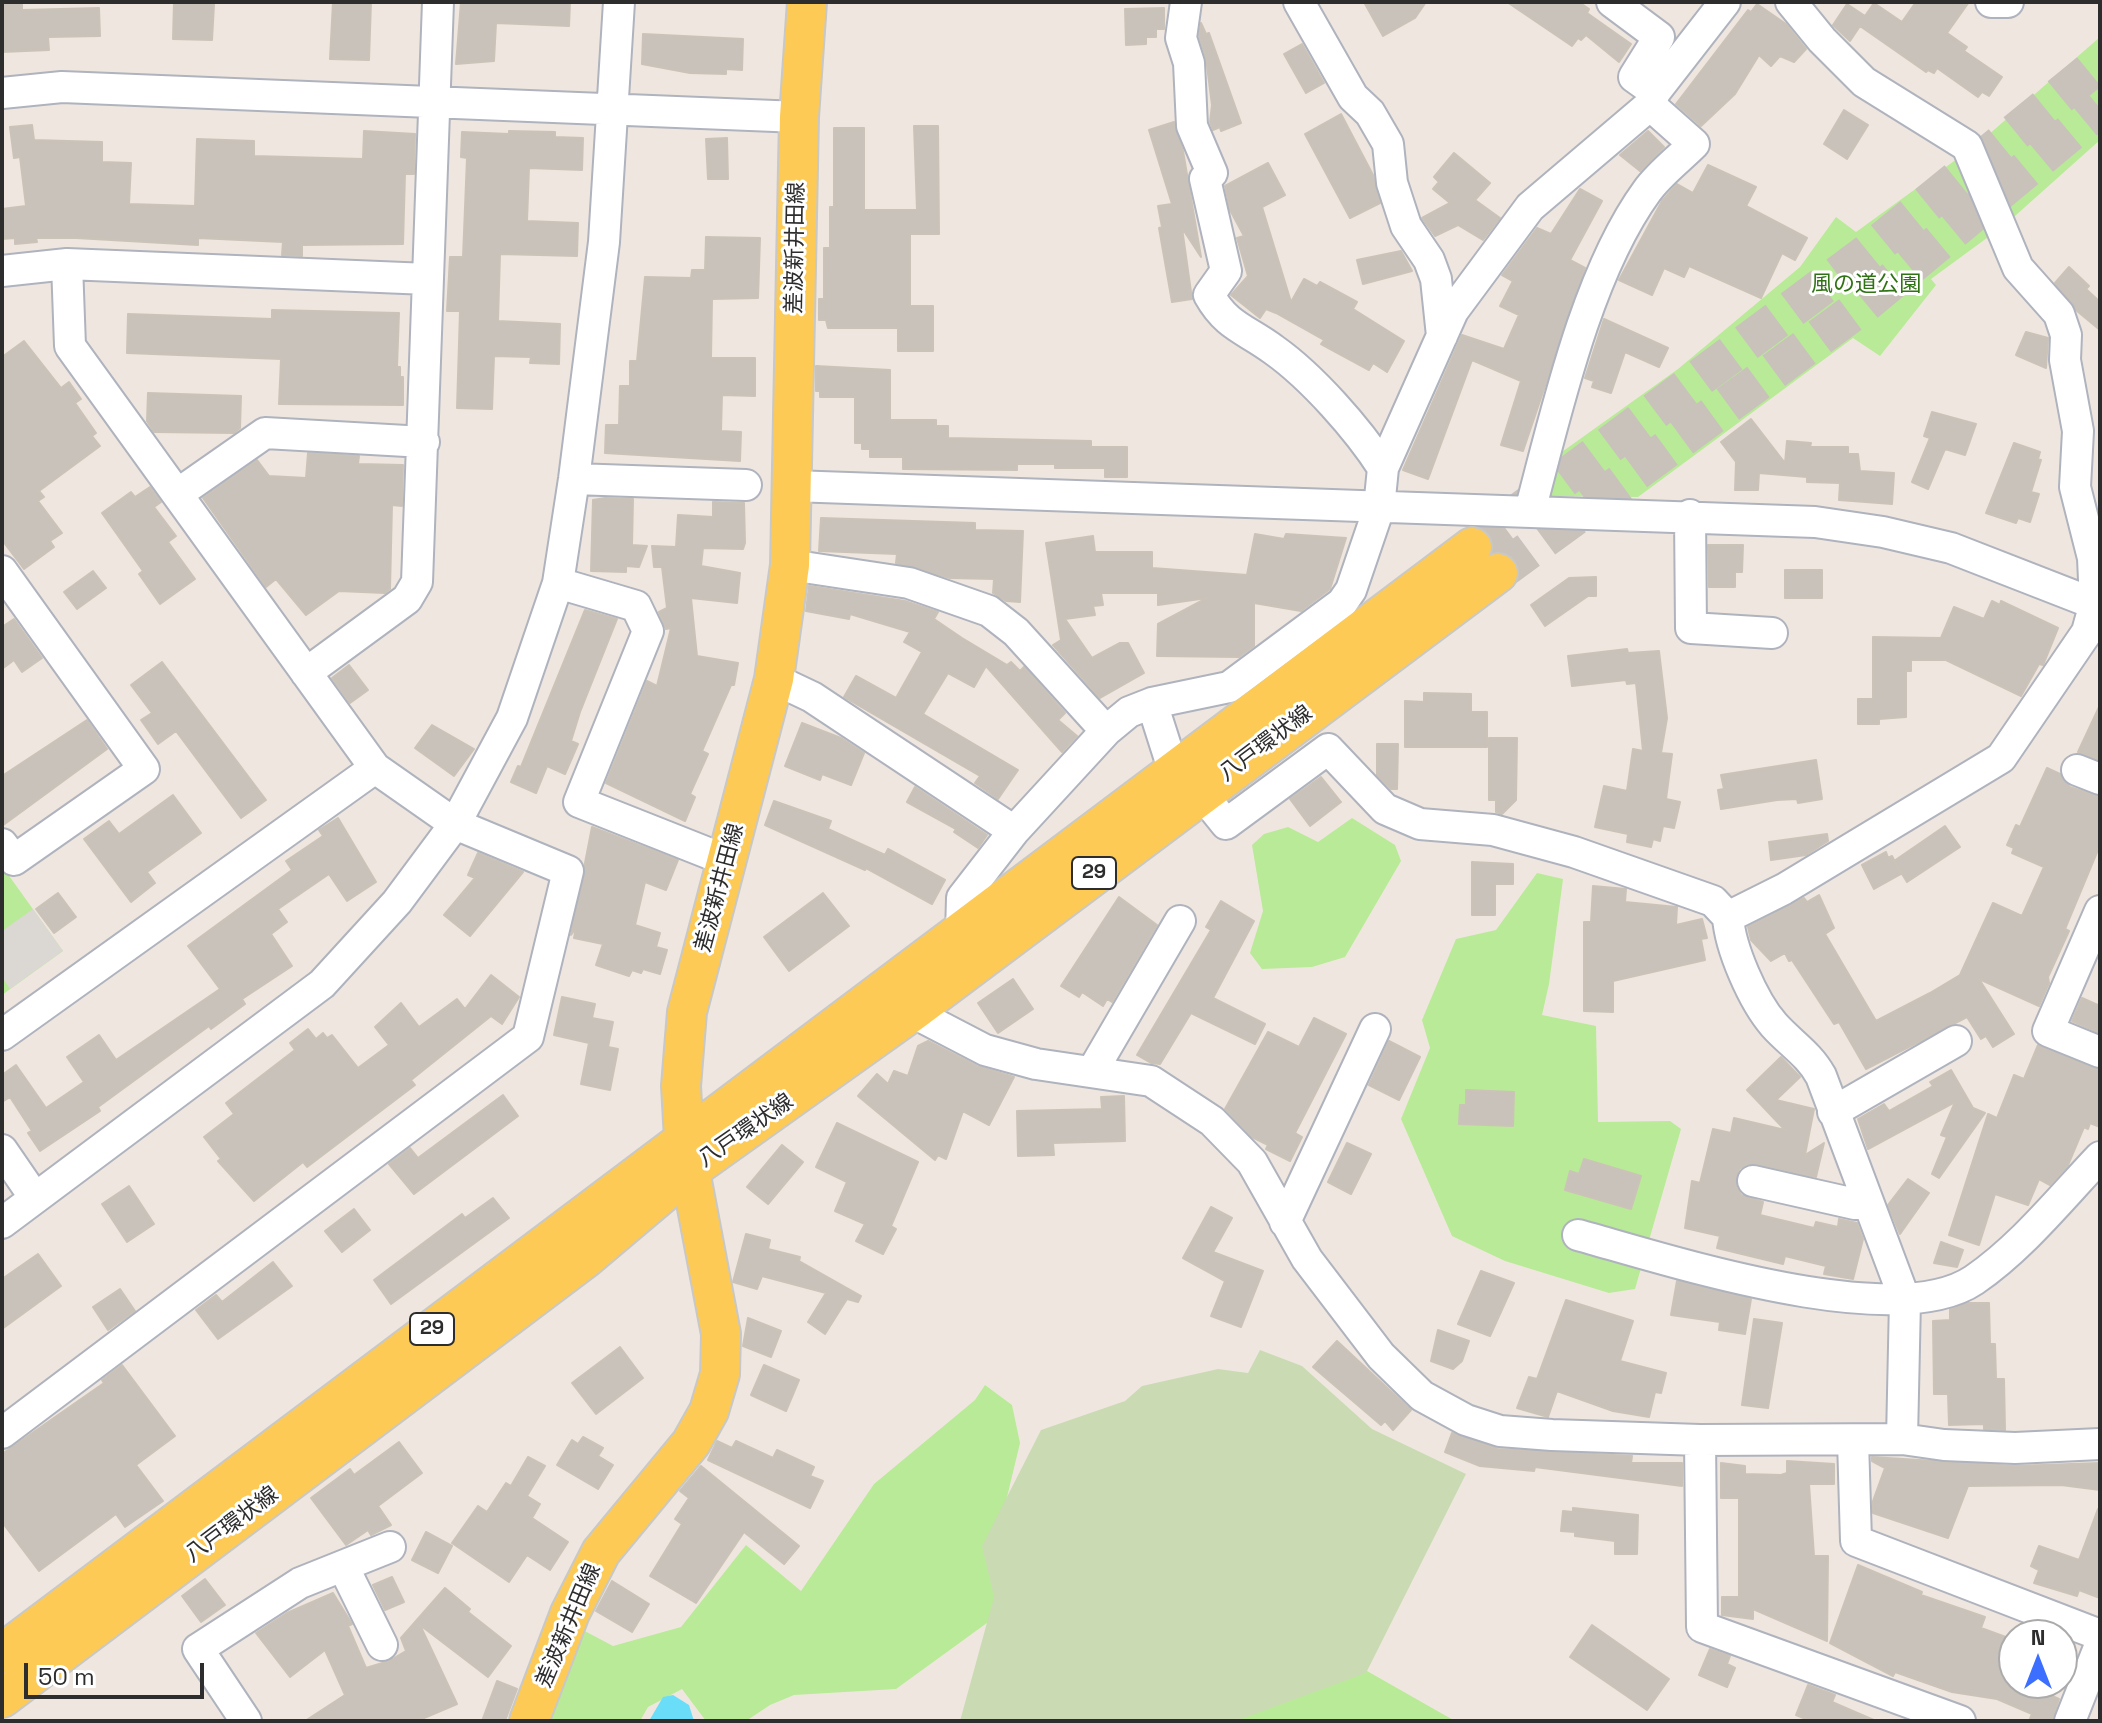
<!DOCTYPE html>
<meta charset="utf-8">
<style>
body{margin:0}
#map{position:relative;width:2102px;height:1723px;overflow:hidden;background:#efe7df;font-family:"Space Grotesk",sans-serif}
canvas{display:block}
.frame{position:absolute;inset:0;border:4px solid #2d2d2d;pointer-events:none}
.north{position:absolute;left:1998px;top:1619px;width:80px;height:80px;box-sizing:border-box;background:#fff;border:2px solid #ababab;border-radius:50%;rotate:0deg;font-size:22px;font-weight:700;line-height:32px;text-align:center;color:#2d2d2d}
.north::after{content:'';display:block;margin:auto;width:28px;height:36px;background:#3c6fff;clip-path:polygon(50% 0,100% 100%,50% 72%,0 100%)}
.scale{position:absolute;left:24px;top:1663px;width:180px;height:36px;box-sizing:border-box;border:4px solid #2d2d2d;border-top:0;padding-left:10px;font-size:24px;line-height:28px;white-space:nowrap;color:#2d2d2d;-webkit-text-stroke:6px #fff;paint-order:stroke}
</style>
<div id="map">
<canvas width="2102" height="1723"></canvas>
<div class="frame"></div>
<div class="north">N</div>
<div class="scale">50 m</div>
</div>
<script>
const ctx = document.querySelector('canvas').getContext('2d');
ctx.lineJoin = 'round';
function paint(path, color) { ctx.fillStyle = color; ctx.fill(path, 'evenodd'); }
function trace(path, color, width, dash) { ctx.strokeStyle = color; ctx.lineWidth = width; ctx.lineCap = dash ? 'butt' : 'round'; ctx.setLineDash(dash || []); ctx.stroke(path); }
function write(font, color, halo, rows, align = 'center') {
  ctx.font = font + ' "Space Grotesk","Noto Sans JP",sans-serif'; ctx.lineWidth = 6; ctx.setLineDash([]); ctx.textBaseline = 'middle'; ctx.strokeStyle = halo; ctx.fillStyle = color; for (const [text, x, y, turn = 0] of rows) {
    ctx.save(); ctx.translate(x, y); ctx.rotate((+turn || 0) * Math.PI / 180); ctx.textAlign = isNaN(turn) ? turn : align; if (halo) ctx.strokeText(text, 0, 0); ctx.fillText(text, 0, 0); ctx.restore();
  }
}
paint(new Path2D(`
 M2100 37V140L2006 224 1931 279 1936 285 1880 356 1853 338 1638 497 1549 496 1552 459 1678 369 1800 267 1836 217 1856 232 1979 143Z
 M1352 818 1395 845 1401 861 1345 957 1312 967 1262 969 1250 953 1263 911 1252 845 1264 834 1288 827 1318 842Z
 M2 866 63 951 2 995Z
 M1537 873 1563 879 1549 984 1542 1015 1596 1026 1598 1122 1670 1121 1681 1129 1635 1289 1609 1293 1505 1261 1452 1236 1401 1119 1430 1048 1422 1020 1456 939 1496 930Z
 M985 1385 1012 1405 1020 1443 995 1547 1020 1599 896 1689 794 1695 770 1705 746 1721H706L682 1689 648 1707 640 1721H546L579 1628 613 1646 681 1627 746 1545 801 1591 874 1484 975 1400Z
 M1360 1667 1455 1721H1215Z`), '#b9ea97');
paint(new Path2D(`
 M1260 1350 1302 1366 1372 1429 1466 1474 1366 1673 1236 1721H960L994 1597 982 1546 1041 1430 1125 1401 1142 1386 1218 1369 1248 1373Z`), '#cadbb4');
paint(new Path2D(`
 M33 909 63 951 10 989 2 977V931Z`), '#dbd7d2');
paint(new Path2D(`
 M673 1695 689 1705 694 1721H649L663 1697Z`), '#6addf9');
const building = new Path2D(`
 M2 2H22V10L99 8 100 36 48 37 49 50 2 52Z
 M174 2 214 4 212 40 173 39Z
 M333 2H371L369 60 330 59Z
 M461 2H570L569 26 496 23 494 61 456 64Z
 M1364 2H1426L1415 18 1383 36Z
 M1507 2H1579L1589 9 1587 13 1631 44 1619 62 1586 35 1581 40 1578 38 1572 46Z
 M1916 2H1969L1947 33 1967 47 1964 51 2002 77 1989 96 1982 92 1978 97 1937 68 1934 73 1928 70 1926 72 1860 26 1850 41 1833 25 1847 4 1865 16 1874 3 1902 22Z
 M1757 4 1786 24 1806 49 1794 62 1780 56 1771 66 1759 55 1735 94 1701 126 1676 104 1748 10 1751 12Z
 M1164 8V29H1156V37H1146V44L1126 45 1125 9Z
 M1201 23 1206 34 1209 33 1241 123 1221 131 1220 127 1213 130 1210 122 1212 105 1206 58 1199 36Z
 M643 34 743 39 742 70 726 69V74L690 73 642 64Z
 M1302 44 1324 83 1306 93 1284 54Z
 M1844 110 1868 125 1847 159 1824 144Z
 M1341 114 1373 175 1380 203 1350 218 1305 134Z
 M1174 122 1183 151 1201 257 1182 228 1192 299 1172 302 1159 228 1162 227 1158 206 1172 204 1149 130Z
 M32 125 34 140 102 142V162L131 163 129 204 195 206 197 139 254 141V156L363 159 364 131 415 134 414 174H405L403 244 302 245V256L282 255 283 242 198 238V245L76 238H36L37 242 15 244V238L2 239V209L26 206 20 157 14 158 10 127Z
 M914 126H938L939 234H910V306H933V351H898V328H828L826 320H819V299H824V248H830V207H834V128H864V210H917Z
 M509 131 555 132V137L583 138 582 170 529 168 527 221 578 223 577 256 500 254 498 321 560 324 559 364 530 363 531 357 494 356 492 409 457 408 460 311H447L450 257H463L467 158 461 157 462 132 509 134Z
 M1648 131 1664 147 1640 171 1620 155Z
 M727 138 728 179H708L706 139Z
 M1454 153 1490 183 1475 200 1500 218 1483 240 1458 225 1435 236 1422 218 1450 203 1433 189 1439 182 1434 177Z
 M1268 163 1285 195 1262 207 1291 302 1304 279 1317 286 1320 282 1357 302 1353 309 1404 341 1387 372 1373 363 1369 370 1321 344 1324 340 1276 313 1266 309 1260 318 1231 295 1248 276 1237 238 1244 236 1230 210 1225 186Z
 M1708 165 1756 187 1746 206 1807 238 1795 260 1782 253 1761 298 1689 266 1684 277 1664 268 1652 295 1619 280 1662 201 1677 184 1693 193Z
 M1580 189 1602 201 1570 260 1585 268 1523 451 1501 445 1521 381 1472 360 1428 479 1403 470 1462 335 1504 349 1519 315 1500 306 1513 281 1502 275 1537 228 1551 234Z
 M706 237 760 238 758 298 712 299 711 358H755V396L722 395 721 431 741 432 740 461 605 453 606 425H619L620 386H630V361H637L645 277 691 278 692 270H705Z
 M1401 251 1412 271 1363 284 1357 260Z
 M2069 267 2089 286 2086 289 2100 302V330L2077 311 2055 283Z
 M272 310 399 313 397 367H400V377H403V405L279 404 281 359 127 353 128 314 272 319Z
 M1604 319 1668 348 1659 367 1625 352 1611 393 1592 387 1594 381 1585 378Z
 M2026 332 2048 338 2046 368 2016 355Z
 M24 341 61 388 69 382 81 399 75 403 96 433 92 436 100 446 39 491 44 497 38 501 62 533 50 541 54 547 24 569 2 540V357Z
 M816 366 890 370V420H936V426H948V438L1091 441V447H1127V477H1105V468H1055V464H1017V470L903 469V457H870V449H862V443H855V397H820V391H816Z
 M148 393 241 396 240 428 234 433 154 432 147 421Z
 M1932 412 1976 424 1965 455 1945 449 1928 489 1912 482 1930 438 1924 436Z
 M1751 419 1785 463 1787 441 1811 443 1810 447H1848V454H1858L1860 471 1894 473 1892 504 1839 500 1840 483 1807 482V477L1759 473 1758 490H1735L1736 462 1721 442Z
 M2014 443 2040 452 2038 459 2041 460 2031 492 2039 494 2030 522 2018 518 2016 523 1986 513Z
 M308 453 359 456 358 464 403 465 402 506 392 505 390 589 385 593 339 591 306 615 276 579 266 587 203 498 257 460 269 476 306 478Z
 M150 487 161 502 154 507 176 536 168 542 195 579 160 604 139 574 143 571 102 513 131 492 135 497Z
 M605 498 633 499 632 545 647 546 639 567 626 566V572L591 571 593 500Z
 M713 502 744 503 745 543 743 549 703 548 701 566 740 573 737 603 691 598 697 656 738 663 734 685H731L702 751 708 754 690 794 695 797 685 821 606 783 647 681 657 686 671 628 666 629 659 612 667 608 662 567H654L652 546 676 547 678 515 713 517Z
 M821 518 975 523V530L1023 531 1020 602 1006 601 993 593 994 579 950 578 896 563 897 554 819 551Z
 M1255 534 1284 539 1286 534 1346 538 1330 589 1301 611 1254 603V646L1239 657 1157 656 1158 624 1207 598 1158 605V593H1101L1103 605 1093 606 1095 615 1065 619 1092 658 1120 643H1128L1144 673 1100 698 1053 645 1061 640 1046 543 1093 536 1095 552H1152V568L1247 575Z
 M1708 545H1743L1742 572H1735V587H1709Z
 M1785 570H1822V598H1785Z
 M93 571 106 588 77 609 64 592Z
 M1596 577V596H1588L1545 626 1531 605 1569 578Z
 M809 586 905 601 938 612 934 619 962 638 1007 665 1011 662 1020 671 1024 667 1065 713 1058 720 1077 736 1062 752 986 666 974 687 948 673 923 714 1018 770 998 799 975 783 980 776 844 697 856 676 896 698 922 652 904 642 910 632 850 614 849 619 806 611Z
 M1992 601 2000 605 2001 601 2058 628 2043 665 2039 664 2021 696 1946 660H1911V671H1906V717L1879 719V724H1858V699H1873V637L1941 638 1954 607 1984 619Z
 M585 610 617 619 580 712 571 741 578 744 565 774 547 766 536 793 511 782 518 766 521 767Z
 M14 619 42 658 22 672 14 660 2 669V627Z
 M1627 649 1628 653 1659 651 1667 718 1661 753 1672 754 1666 799 1680 802 1674 828 1663 826 1660 841 1653 839 1651 847 1627 842 1628 834 1595 827 1604 786 1627 791 1633 749 1643 751 1636 683 1627 684 1626 680 1572 686 1568 656Z
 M162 662 266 800 241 818 176 731 158 744 141 720 152 713 131 685Z
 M349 665 368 690 350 703 332 678Z
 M1424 693 1471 694V712H1487V747H1405V701L1424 702Z
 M2100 705V760L2078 752Z
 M87 720 107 749 2 826V776Z
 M802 723 841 738 864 753 851 785 822 774 820 780 785 766Z
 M432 725 474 749 454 776 415 748Z
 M1489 738H1517L1516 800 1502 814 1496 812V800H1489Z
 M1377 744H1398L1397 789H1391L1377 775Z
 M1816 760 1822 799 1798 803 1797 799 1777 800 1721 809 1718 790 1724 789 1721 775Z
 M2047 768 2060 774 2070 787 2100 797V845L2065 929 2069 931 2048 977 2049 983 2039 1006 1979 979 2014 1034 1993 1047 1986 1036 1981 1039 1967 1017 1866 1069 1839 1022 1834 1024 1792 960 1789 961 1785 953 1771 961 1751 940 1748 927 1804 898 1807 902 1819 895 1834 928 1825 934 1876 1021 1930 993 1960 975 1993 903 2022 916 2044 867 2012 853 2014 848 2007 845 2016 825 2020 827Z
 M1321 777 1341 802 1310 826 1290 799Z
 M915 787 987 835 978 848 954 832 956 829 907 802Z
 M173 795 201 833 147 872 155 883 131 902 84 839 109 821 119 834Z
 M774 801 831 821 828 829 885 855 888 849 945 880 932 904 866 868 865 870 765 825Z
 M338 818 376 882 347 901 329 874 278 909 287 922 271 934 292 966 242 999 245 1004 211 1029 209 1026 98 1107 100 1111 40 1151 28 1133 32 1131 10 1097 2 1102V1075L16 1065 46 1108 84 1082 67 1057 99 1035 116 1060 220 989 188 946 292 870 286 861 323 836 319 830Z
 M1945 826 1960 847 1907 882 1894 861Z
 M592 827 678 860 666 890 645 882 635 925 660 933 656 947 667 950 660 974 643 969 641 973 632 970 629 976 596 965 603 944 574 938 576 928 571 935Z
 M1827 834 1828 841 1806 855 1771 860 1769 842Z
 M1886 852 1888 858 1892 856 1901 874 1874 889 1862 865Z
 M478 853 523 872 470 936 444 915 475 878 468 875Z
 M1472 862 1513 864V884H1495V915H1472Z
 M1593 886 1626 889 1625 902 1677 907 1676 925 1702 919 1707 938 1701 939 1705 960 1613 981V1012L1584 1011V922H1591Z
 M58 893 76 917 54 933 36 909Z
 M823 893 849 926 789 971 764 937Z
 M1119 897 1157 925 1112 1002 1107 999 1103 1006 1082 992 1079 997 1061 986Z
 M1221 901 1254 921 1213 998 1265 1024 1255 1044 1191 1013 1160 1064 1151 1063 1137 1055 1211 930 1206 927Z
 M491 975 519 997 502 1024 491 1016 411 1080 415 1085 307 1167 303 1162 254 1201 218 1161 221 1159 204 1137 234 1114 226 1103 295 1050 290 1043 308 1029 316 1039 323 1033 327 1038 332 1035 358 1068 389 1045 375 1027 401 1003 419 1027 457 999 465 1009Z
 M1013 979 1033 1009 998 1033 978 1003Z
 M562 997 595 1004 592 1018 613 1022 608 1047 618 1049 610 1090 581 1084 589 1043 554 1035Z
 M2082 998 2100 1006V1033L2072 1021Z
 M1314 1018 1346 1034 1295 1133 1302 1137 1290 1161 1266 1149 1268 1145 1252 1137 1225 1109 1268 1032 1299 1047Z
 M928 1041 977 1066 1014 1077 989 1125 963 1111 946 1159 938 1155 935 1160 858 1096 877 1074 888 1084 894 1071 908 1076 918 1046Z
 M1389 1041 1420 1057 1399 1100 1369 1085Z
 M2038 1045 2100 1070V1127L2090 1123 2088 1129 2084 1127 2068 1165 2050 1185 2039 1179 2028 1205 1995 1194 1979 1245 1949 1235 1988 1114 1997 1118 2014 1075 2024 1079Z
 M1781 1057 1800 1077 1776 1100 1814 1109 1805 1155 1824 1143 1816 1177 1748 1164 1739 1169 1736 1187 1741 1195 1763 1202 1760 1215 1814 1228 1816 1222 1838 1227 1839 1219 1857 1223 1863 1239 1853 1279 1824 1274 1826 1266 1785 1256 1783 1264 1717 1248 1720 1236 1685 1228 1692 1181 1700 1183 1713 1129 1731 1133 1734 1118 1785 1130 1747 1090Z
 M1951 1070 1973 1108 1985 1113 1939 1178 1932 1174 1947 1137 1941 1135 1955 1102 1868 1149 1858 1119 1884 1104 1889 1111 1933 1086 1930 1082Z
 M1466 1090 1514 1092 1513 1126 1459 1124 1460 1105H1466Z
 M503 1095 518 1116 414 1194 389 1164 410 1148 418 1158Z
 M1124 1096 1125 1141 1053 1143 1054 1155 1018 1156 1017 1111 1102 1109 1101 1097Z
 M837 1123 918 1162 891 1226 896 1229 883 1254 856 1241 865 1224 835 1211 847 1182 816 1167Z
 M1347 1143 1371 1154 1351 1194 1328 1182Z
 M782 1145 803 1162 768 1204 747 1187Z
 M1584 1159 1641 1176 1631 1209 1565 1190 1570 1171 1579 1174Z
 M1908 1179 1929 1193 1900 1234 1888 1205Z
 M129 1186 154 1224 127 1242 102 1204Z
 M493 1198 509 1218 391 1304 374 1280 462 1214 465 1218Z
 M1211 1207 1232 1218 1213 1252 1263 1271 1241 1327 1211 1316 1225 1281 1183 1258Z
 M354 1209 370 1230 342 1252 325 1231Z
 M746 1234 770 1240 768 1249 800 1257 799 1261 861 1296 858 1302 847 1299 825 1334 808 1322 826 1293 762 1276 757 1289 733 1282Z
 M1941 1242 1963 1250 1957 1267 1934 1263Z
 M38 1254 61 1286 2 1329V1279Z
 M273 1262 292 1286 218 1339 196 1310 216 1295 222 1302Z
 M1481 1271 1514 1283 1490 1336 1458 1324Z
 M1677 1281 1751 1299 1745 1334 1719 1330 1720 1322 1671 1315Z
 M120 1289 135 1311 108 1330 93 1307Z
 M1566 1300 1633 1321 1620 1361 1666 1373 1661 1393 1655 1392 1649 1417 1613 1411 1557 1391 1548 1417 1517 1408 1529 1377 1537 1379Z
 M1964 1303H1989L1990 1344H1995L1996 1379H2004L2005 1430 1984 1429V1424L1949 1425 1948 1394H1934L1933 1321 1950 1320V1309Z
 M748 1318 781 1331 771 1357 743 1346Z
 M1754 1319 1782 1323 1768 1408 1742 1405Z
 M1438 1330 1469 1341 1462 1361 1453 1369 1431 1361Z
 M1337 1341 1411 1410 1393 1430 1385 1421 1381 1425 1313 1367Z
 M620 1347 643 1378 596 1414 572 1383Z
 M122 1365 175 1436 136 1465 163 1501 125 1527 116 1514 39 1571 2 1522V1454L104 1383 102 1380Z
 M764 1365 799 1380 786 1411 751 1395Z
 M1452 1433 1498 1449 1632 1456 1631 1463H1682V1486L1535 1467 1534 1471 1480 1466 1445 1452Z
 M583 1437 603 1448 598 1456 613 1465 598 1489 557 1465 572 1440 578 1444Z
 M717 1441 732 1448 736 1441 773 1458 777 1450 814 1467 810 1476 823 1481 810 1508 708 1460Z
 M399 1442 422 1473 378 1506 391 1525 371 1535 368 1530 346 1545 311 1498 350 1469 354 1475Z
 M528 1457 545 1466 527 1496 540 1504 532 1518 568 1542 550 1570 527 1555 509 1582 452 1543 478 1506 487 1512 506 1483 511 1486Z
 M1872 1457 2014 1466 2100 1463V1490L2061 1485 1968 1486 1948 1538 1873 1513V1501L1885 1468 1872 1461Z
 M1787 1461 1834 1464V1484H1809L1814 1556H1828L1827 1641 1753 1609V1619L1722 1615V1597H1739V1498H1721V1463L1745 1466V1474L1781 1475 1787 1473Z
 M701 1466 799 1546 784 1564 744 1532 696 1603 650 1576 682 1524 675 1519 689 1498 680 1491Z
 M1573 1508 1638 1515 1637 1554H1615V1541L1575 1536V1532L1561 1531 1563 1511 1573 1512Z
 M2098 1509 2100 1598 2079 1590 2077 1596 2034 1583 2039 1570 2031 1566 2039 1546 2079 1560Z
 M426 1532 452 1546 438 1573 412 1560Z
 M1858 1565 1922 1592 1921 1595 1985 1617 1981 1628 2014 1640V1683H2023L2059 1699 2052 1721H2029L2032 1714 1997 1699 1952 1692 1895 1672 1893 1676 1830 1643Z
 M392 1577 404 1602 385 1610 373 1585Z
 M205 1579 225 1605 201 1622 182 1596Z
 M612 1581 649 1604 632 1632 596 1611Z
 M445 1588 470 1609 468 1612 511 1646 488 1677 420 1625 457 1704 417 1721H305L345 1695 325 1650 290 1677 256 1633 287 1613 333 1593 352 1624 348 1626 366 1668 389 1661 406 1651 401 1638Z
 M1592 1625 1669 1679 1647 1710 1570 1657Z
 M1710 1649 1730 1656 1727 1664 1735 1668 1727 1687 1699 1675Z
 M497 1681 517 1689 505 1721H482Z
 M1808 1685 1835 1695 1832 1702 1876 1721H1811L1796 1715Z`);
paint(building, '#c8c2ba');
trace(building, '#cbc3b8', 2);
trace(new Path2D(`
 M1472 547 1867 253 2100 63
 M1498 573 1862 306 2100 108`), '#c8c2bb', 38, [38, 19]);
const minor = new Path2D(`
 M1186 2 1181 38 1189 63 1192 126 1212 173 1205 179 1226 271 1209 295C1227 327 1246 329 1274 350 1312 377 1358 429 1383 468
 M1299 2 1353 97 1370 113 1388 144 1392 183 1406 226 1429 260 1436 279 1442 336
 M1612 2 1659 37 1634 77 1655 92
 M1991 2H2008
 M2 93 62 87 799 117
 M2 271 67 264 428 279
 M574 479 746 485
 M792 486 1815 522 1883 532 1951 548 2100 606
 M179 493 265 433 424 442
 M1530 511C1556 413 1587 273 1647 191 1659 174 1679 159 1694 144L1650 105
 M1690 515 1691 628 1772 633
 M790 565 909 583 989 611 1016 632 1106 731
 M2 571 144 769 14 860 2 844
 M558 583 636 606 648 631 579 802 728 861
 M306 673 407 599 417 582 438 2
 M774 679 812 697 1014 831
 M1152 703 1174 772
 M2077 770 2100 779
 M1201 793 1226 824 1328 749 1385 809 1420 824 1493 830 1574 852 1713 901 1728 917 1784 889 2001 758 2087 632 2095 603 2093 558 2075 487 2078 431 2065 360 2066 335 2059 314 2018 268 1967 146 1864 82 1822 40 1791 2
 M2100 911 2048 1031 2100 1052
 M1728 917C1730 948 1753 1001 1774 1025 1790 1043 1809 1054 1821 1076L1905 1300 1902 1439
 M961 933 962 898 1014 831 1106 731 1129 712 1152 703 1229 687 1342 603 1351 590 1379 508 1383 468 1453 311 1530 207 1650 105 1655 92 1725 2
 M912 1012 985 1050 1036 1064 1151 1081 1212 1121 1252 1162 1307 1259 1381 1356 1422 1396 1466 1420 1500 1431 1552 1435 1700 1440 1902 1439 1944 1445 2015 1448 2100 1444
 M2 1035 375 768
 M1093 1070 1180 921
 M1833 1112 1956 1041
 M2 1150 35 1198
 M1753 1181 1855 1204 1866 1203
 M1285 1222 1375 1029
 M2 1223 322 984 397 902 455 824 512 718 558 583 574 479 604 242 619 2
 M1578 1235C1669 1260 1894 1334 1974 1280 2022 1247 2060 1199 2100 1157
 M2 1433 528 1037 568 871 455 824 375 768 70 346 67 264
 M1700 1440 1702 1627 1960 1721
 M1853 1440 1856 1541 2100 1635
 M343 1566 382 1645
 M246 1721 198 1649 300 1583 390 1547
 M2070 1721 2100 1645`);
const major = new Path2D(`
 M2 1653 1472 547
 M2 1698 586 1258 689 1171 912 1012 1498 573
 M529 1721 570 1613 601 1552 691 1443 709 1411 720 1374 721 1334 684 1139 681 1086 687 1012 774 679 790 565 799 117 807 2`);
trace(minor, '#afb3be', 34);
trace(major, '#c8c8c8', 42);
trace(minor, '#fff', 30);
trace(major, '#fdca56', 38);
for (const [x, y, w] of [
 [1094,873,44],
 [432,1329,44]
]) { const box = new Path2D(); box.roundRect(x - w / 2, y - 16, w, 32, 6); ctx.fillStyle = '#fff'; ctx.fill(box); trace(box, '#2d2d2d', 2); }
write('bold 20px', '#2d2d2d', null, [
 ["29",1094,873],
 ["29",432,1329]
]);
write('22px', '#2d2d2d', '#fff', [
 ["差波新井田線",796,248,-89],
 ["八戸環状線",1266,744,-37],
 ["差波新井田線",720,888,-75],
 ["八戸環状線",746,1131,-35],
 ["八戸環状線",232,1525,-37],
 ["差波新井田線",569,1626,-67]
]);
write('22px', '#2f7314', '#fff', [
 ["風の道公園",1866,285]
]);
</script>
